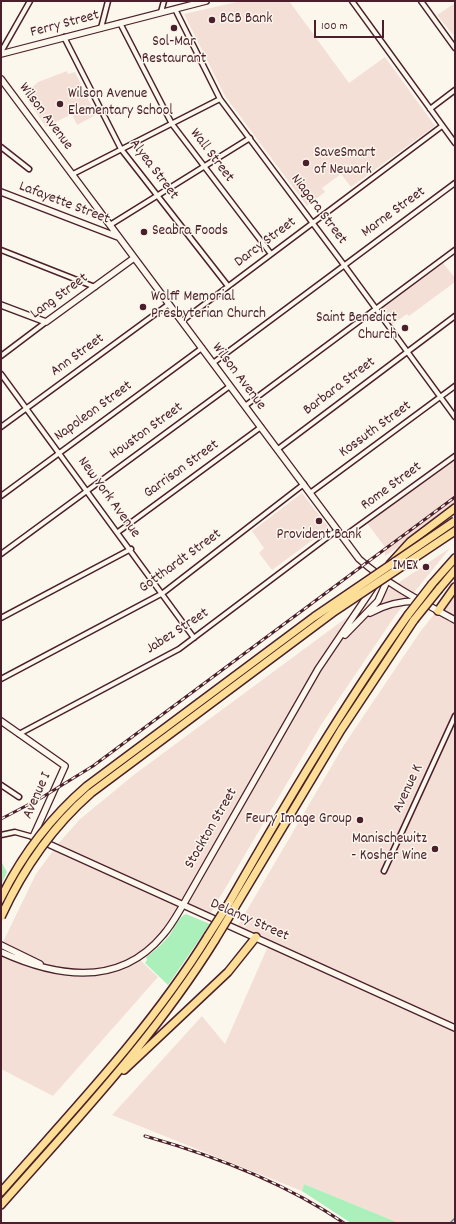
<!DOCTYPE html>
<style>
body{margin:0}
#map{position:relative;width:456px;height:1224px;overflow:hidden;background:#fbf7ec;font-family:Dekko,sans-serif}
canvas{display:block}
.frame{position:absolute;inset:0;border:2px solid #4a1f2b;pointer-events:none}
.scale{position:absolute;left:314px;top:20px;width:70px;height:18px;box-sizing:border-box;border:2px solid #4a1f2b;border-top:0;padding-left:5px;font-size:12px;line-height:14px;white-space:nowrap;color:#4a1f2b;-webkit-text-stroke:3px #fbf7ec;paint-order:stroke}
</style>
<div id="map">
<canvas width="456" height="1224"></canvas>
<div class="frame"></div>
<div class="scale">100 m</div>
</div>
<script>
const ctx = document.querySelector('canvas').getContext('2d');
ctx.lineJoin = 'round';
function paint(path, color) { ctx.fillStyle = color; ctx.fill(path, 'evenodd'); }
function trace(path, color, width, dash) { ctx.strokeStyle = color; ctx.lineWidth = width; ctx.lineCap = dash ? 'butt' : 'round'; ctx.setLineDash(dash || []); ctx.stroke(path); }
function write(font, color, halo, rows, align = 'center') {
  ctx.font = font + ' Dekko,sans-serif'; ctx.lineWidth = 3; ctx.setLineDash([]); ctx.textBaseline = 'middle'; ctx.strokeStyle = halo; ctx.fillStyle = color; for (const [text, x, y, turn = 0] of rows) {
    ctx.save(); ctx.translate(x, y); ctx.rotate((+turn || 0) * Math.PI / 180); ctx.textAlign = isNaN(turn) ? turn : align; if (halo) ctx.strokeText(text, 0, 0); ctx.fillText(text, 0, 0); ctx.restore();
  }
}
paint(new Path2D(`
 M241 1H289L349 83 385 57 435 126 351 187 341 174 322 188 325 192 307 206 225 96 184 14Z
 M455 3V35L454 36 437 15Z
 M67 71 68 74 75 72 96 115 77 125 72 114 46 127 24 95 38 82Z
 M443 263 455 278V282L409 316 407 314 387 328 375 312Z
 M455 457V509L385 556V547L367 523Z
 M302 493 329 528 272 570 259 553 264 548 252 531Z
 M450 548 395 616 321 725 209 916 183 903 171 927 139 959 158 977 53 1096 1 1069V946L36 874 58 844 79 820 135 774 342 621Z
 M455 588V1220L452 1223H399L304 1184 302 1191 112 1115 202 1016 225 1044 269 944 236 929 344 745 420 632Z`), '#f4dfd7');
paint(new Path2D(`
 M1 861 7 872 1 885Z
 M186 914 210 924 168 985 145 963 147 960 146 957C155 951 162 944 169 936 174 929 178 917 186 914Z
 M304 1184 399 1223H351L302 1191Z`), '#abf0ba');
trace(new Path2D(`
 M450 1223 455 1218`), '#6f819c', 1.5);
const street = new Path2D(`
 M352 1 455 143
 M421 1 455 48
 M175 9 220 99 344 265 455 417
 M161 12 164 1
 M120 23 172 124 271 254
 M101 28 108 1
 M64 37 121 149 228 286
 M1 52 30 1
 M430 109 455 90
 M1 147 29 169
 M73 174 220 99
 M110 225 250 138
 M1 250 95 287
 M182 321 442 126
 M1 356 46 322
 M213 363 455 183
 M1 374 194 638
 M245 406 455 250
 M1 427 169 304
 M278 449 455 316
 M310 493 455 386
 M1 496 202 348
 M118 532 261 427
 M343 537 455 456
 M1 554 230 386
 M1 618 131 549
 M1 679 163 593 304 484
 M19 734 179 649 337 530
 M1 785 19 797
 M1 835 15 832 33 837
 M384 871 455 716`);
const secondary = new Path2D(`
 M1 54 206 1
 M1 79 359 559C387 584 422 602 455 620
 M1 192 118 237
 M1 305 46 322 134 258
 M370 613C386 604 400 601 418 601
 M345 635 378 601 387 581
 M1 721 65 766 33 837 455 1028
 M1 945 40 964
 M1 952C56 977 119 988 163 935 171 926 177 915 183 905L318 669 374 586`);
const highway = new Path2D(`
 M390 564 410 542 455 508
 M432 584 455 558
 M439 589 455 570
 M438 611 455 587
 M229 903C285 805 342 708 408 615
 M235 907 341 730 414 620
 M124 1070 228 972 256 937
 M1 1192C73 1110 150 1030 208 936
 M1 1205C76 1120 155 1037 215 940`);
trace(street, '#4a1f2b', 7);
trace(secondary, '#4a1f2b', 8);
trace(highway, '#4a1f2b', 10);
trace(street, '#fbf7ec', 4);
trace(secondary, '#fbf7ec', 5.5);
trace(highway, '#fdde96', 7);
const rail = new Path2D(`
 M1 819 41 798 93 766 455 497
 M145 1136C215 1156 284 1182 344 1223`);
trace(rail, '#4a1f2b', 3);
trace(rail, '#fbf7ec', 1.5, [4.5]);
const highwayBridge = new Path2D(`
 M408 615 432 584
 M414 620 439 589
 M1 898C22 855 50 818 87 786L314 617 455 521
 M1 917C23 869 51 828 91 793L335 611 455 531
 M208 936 229 903
 M215 940 235 907`);
trace(highwayBridge, '#4a1f2b', 10, []);
trace(highwayBridge, '#fdde96', 7);
for (const [x, y, r, color] of [
 [212,20,4,"#4a1f2b"],
 [174,28,4,"#4a1f2b"],
 [60,104,4,"#4a1f2b"],
 [306,163,4,"#4a1f2b"],
 [144,232,4,"#4a1f2b"],
 [143,307,4,"#4a1f2b"],
 [405,328,4,"#4a1f2b"],
 [319,521,4,"#4a1f2b"],
 [426,567,4,"#4a1f2b"],
 [360,820,4,"#4a1f2b"],
 [435,849,4,"#4a1f2b"]
]) { const dot = new Path2D(); dot.arc(x, y, r, 0, 2 * Math.PI); ctx.fillStyle = color; ctx.fill(dot); trace(dot, '#fbf7ec', 1.5); }
write('15px', '#4a1f2b', '#fbf7ec', [
 ["BCB Bank",220,20],
 ["Sol-Mar",174,43,"center"],
 ["Restaurant",174,60,"center"],
 ["Wilson Avenue",68,95],
 ["Elementary School",68,112],
 ["SaveSmart",314,154],
 ["of Newark",314,171],
 ["Seabra Foods",152,232],
 ["Wolff Memorial",151,298],
 ["Presbyterian Church",151,315],
 ["Saint Benedict",397,319,"right"],
 ["Church",397,336,"right"],
 ["Provident Bank",319,536,"center"],
 ["IMEX",418,567,"right"],
 ["Feury Image Group",352,820,"right"],
 ["Manischewitz",427,840,"right"],
 ["- Kosher Wine",427,857,"right"]
], 'left');
write('15px', '#4a1f2b', '#fbf7ec', [
 ["Ferry Street",65,25,-15],
 ["Wilson Avenue",45,117,53],
 ["Wall Street",211,156,53],
 ["Alyea Street",153,170,53],
 ["Lafayette Street",64,204,21],
 ["Niagara Street",318,210,53],
 ["Marne Street",394,213,-36],
 ["Darcy Street",266,243,-37],
 ["Lang Street",60,297,-36],
 ["Ann Street",78,356,-36],
 ["Wilson Avenue",238,377,53],
 ["Barbara Street",340,387,-37],
 ["Napoleon Street",94,412,-36],
 ["Kossuth Street",376,430,-36],
 ["Houston Street",147,432,-36],
 ["Garrison Street",182,470,-36],
 ["Rome Street",392,487,-36],
 ["New York Avenue",108,498,54],
 ["Gotthardt Street",181,562,-36],
 ["Jabez Street",178,632,-33],
 ["Avenue K",409,789,-65],
 ["Avenue I",38,796,-66],
 ["Stockton Street",212,829,-60],
 ["Delancy Street",249,921,24]
]);
</script>
